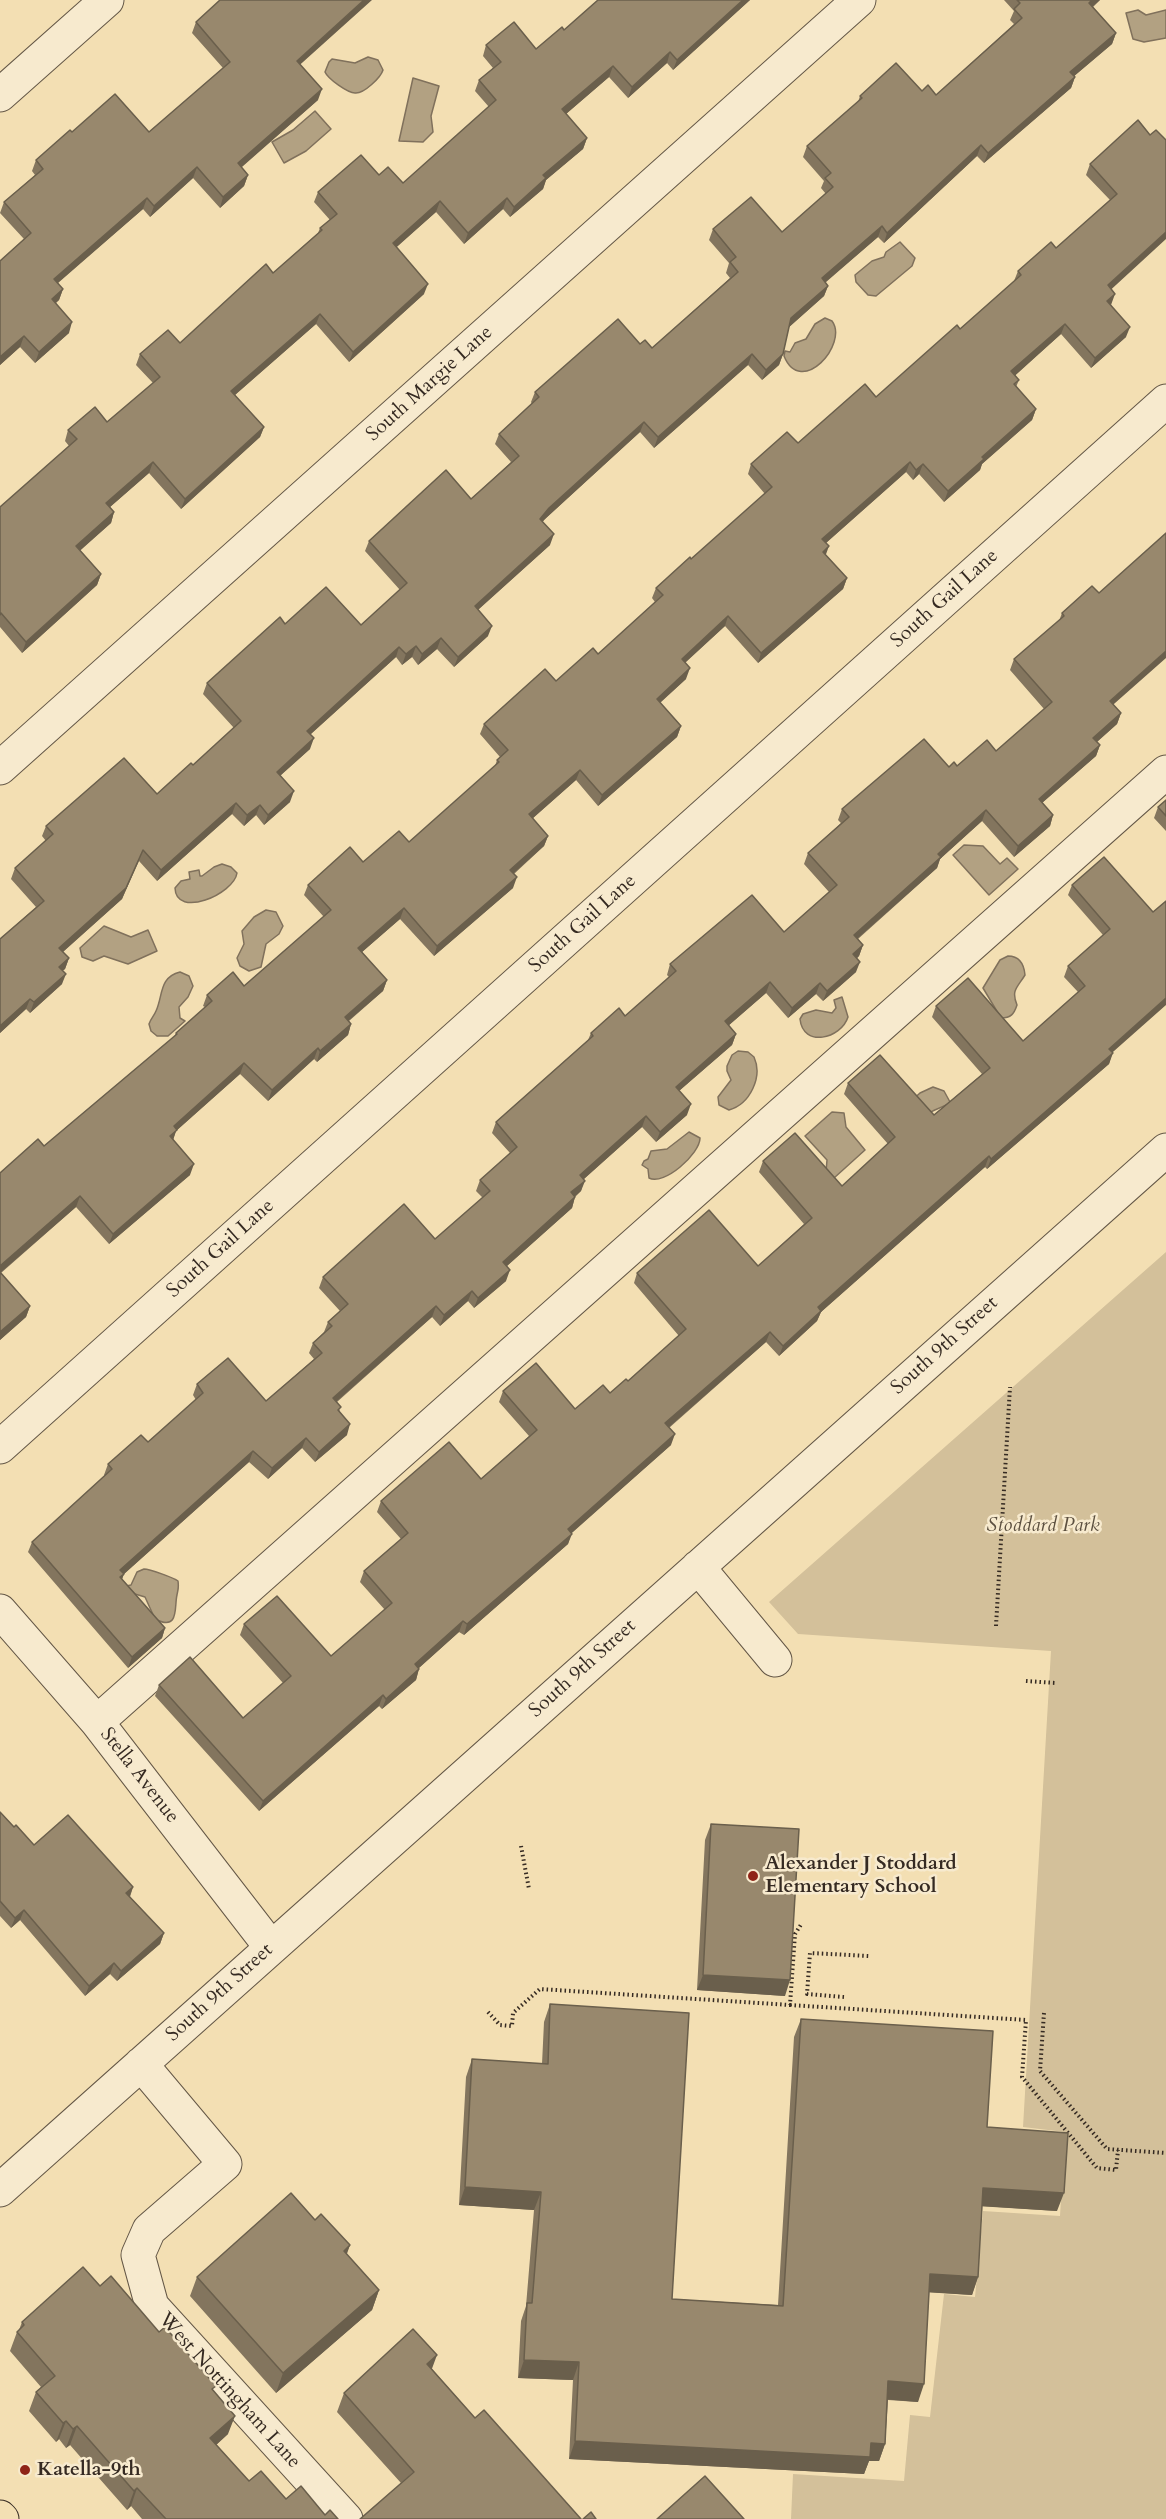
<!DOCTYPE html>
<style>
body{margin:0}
canvas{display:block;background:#f3dfb3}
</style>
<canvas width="1166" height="2519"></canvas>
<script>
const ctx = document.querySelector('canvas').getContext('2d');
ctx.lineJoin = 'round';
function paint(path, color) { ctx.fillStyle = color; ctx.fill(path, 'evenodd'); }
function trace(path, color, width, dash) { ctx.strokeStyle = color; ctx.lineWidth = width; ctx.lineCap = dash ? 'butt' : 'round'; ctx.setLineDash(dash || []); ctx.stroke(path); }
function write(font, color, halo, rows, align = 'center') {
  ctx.font = font + ' Cardo,serif'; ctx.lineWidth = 5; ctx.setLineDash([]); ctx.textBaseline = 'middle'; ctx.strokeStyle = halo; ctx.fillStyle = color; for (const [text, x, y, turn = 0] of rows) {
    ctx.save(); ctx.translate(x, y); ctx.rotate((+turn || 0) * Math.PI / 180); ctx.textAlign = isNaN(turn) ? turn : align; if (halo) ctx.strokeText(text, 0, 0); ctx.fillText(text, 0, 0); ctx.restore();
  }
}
paint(new Path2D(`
 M1166 1252V2519H791L793 2474 904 2481 910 2415 930 2417 944 2294 975 2297 983 2211 1060 2216 1065 2132 1023 2127 1051 1651 798 1634 769 1602Z`), '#d3c09a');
const water = new Path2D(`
 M1138 10 1146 15 1166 10V38L1144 42 1133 39 1126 13Z
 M368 57 378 60 383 70C381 77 364 94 355 93 348 93 328 79 325 72L329 62 332 59 355 63Z
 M413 78 439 86 431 116 433 132 423 142 399 141Z
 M315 111 331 129 306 151 284 163 272 142 293 130Z
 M900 242 915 258 912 266 876 296 868 295 856 282 855 275 872 261 884 257 886 252Z
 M825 318 832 321C849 344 801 398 784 356L785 351 790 352 795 343 806 339 815 324Z
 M964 845 983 846 1000 864 1007 858 1018 869 989 895 953 855Z
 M222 864 231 867 237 873C234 894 176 919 175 888L181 881 190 879 189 872 199 870 200 876H202L214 867Z
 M266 910 276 912 283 926 279 934 266 944 261 967 249 971 240 966 237 958 244 944 242 931 254 917Z
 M104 926 131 937 148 930 157 951 128 964 104 956 93 961 82 957 80 948Z
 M1008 956C1020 956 1024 964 1025 975 1017 988 1011 990 1017 1005 1014 1014 1011 1018 1001 1018L983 988 1000 960Z
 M180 972 189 976 193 986 188 997 179 1007 180 1018 185 1021 168 1036H157L151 1031 149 1024C151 1018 154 1016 156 1011 163 996 159 977 180 972Z
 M842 997 848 1017C841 1039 803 1048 800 1019L803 1014 816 1010 832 1013 836 1008 834 1000Z
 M738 1051 748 1052 754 1057C763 1077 750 1104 729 1110L719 1105 718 1097 731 1080 727 1071V1066L732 1055Z
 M933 1087 944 1091 950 1102C942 1109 934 1108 925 1116L909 1103 920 1093Z
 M832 1112 844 1113 846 1127 865 1150 834 1178 826 1172 827 1160 805 1136Z
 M689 1132 700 1138C700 1154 664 1186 649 1178L648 1169 642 1165 644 1161 648 1159 651 1151 667 1149Z
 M144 1569C150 1569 174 1578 178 1581 179 1588 178 1589 177 1595 174 1606 180 1632 155 1619L145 1597 135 1594 126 1586 131 1585 137 1572Z`);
paint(water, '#b2a182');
trace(water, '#80715c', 1.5);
const minor = new Path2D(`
 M0 95 107 0
 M0 768 859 0
 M0 1447 1166 401
 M698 1567 775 1660
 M0 1611 97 1722 270 1946
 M97 1722 1166 772
 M141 2064 225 2164 149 2230 138 2255 152 2306 346 2519
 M0 2190 1166 1150`);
const major = new Path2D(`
 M0 2517 2 2519`);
trace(minor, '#645746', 35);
trace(major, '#352a22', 35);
trace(new Path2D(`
 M996 1626 1010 1387
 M1026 1681 1056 1683
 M521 1846 529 1889
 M844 1997 807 1994 810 1953 869 1956
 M790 2005 1026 2020 1022 2077 1097 2168 1116 2170 1118 2150
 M488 2012 500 2025 512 2026 513 2013 540 1989 790 2005 795 1934 802 1923
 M1044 2013 1040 2071 1107 2149 1166 2153`), '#352a22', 4, [1.5, 3]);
trace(minor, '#f7eace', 33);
trace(major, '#f3dfb3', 33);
paint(new Path2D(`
 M598 0H750L673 70 667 63 628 98 609 77 566 114 587 138 583 149 546 180 543 189 510 217 503 209 464 244 436 212 396 247 424 294 349 362 316 324 235 395 264 427 260 437 181 509 149 473 110 507 114 512 111 523 80 550 101 574 97 585 22 653 0 627V507L69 446 65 441 68 430 107 422 153 383 136 365 140 354 180 343 273 273 318 233 320 228 330 220 314 202 318 192 379 175 403 183 489 107 475 91 479 80 493 68 483 56 486 45 536 49 564 30Z
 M1004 0H1100L1093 7 1116 33 1112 44 1074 76 1075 77 1071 88 984 163 977 156 884 243 878 237 825 282 828 286 824 296 789 327 783 354 779 365 762 380 748 365 654 448 640 432 545 519 542 522 550 545 478 610 488 636 454 667 437 649 418 665 412 657 402 665 396 657 311 734 310 749 280 776 290 802 264 825 256 815 244 826 232 814 157 881 139 861 122 899 63 952 69 958 65 969 63 970 62 984 30 1013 26 1009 0 1033V939L36 907 11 879 15 868 46 841 42 836 46 826 157 794 193 765 234 728 203 694 207 683 285 624 361 625 400 590 365 551 369 541 471 499 511 462 495 444 499 434 532 404 531 402 535 392 640 344 652 348 730 278 726 273 729 263 709 240 713 229 782 232 826 194 821 188 824 181 803 157 807 146 858 102 860 96 922 91 936 95 1014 24 1010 20 1014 11Z
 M196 22 300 65 318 100 241 167 248 175 244 186 220 208 193 178 150 217 143 209 57 283 63 289 59 300 56 303 69 333 35 363 20 347 0 365V261L24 239 0 213 4 202 35 175 32 171 36 160 72 132H149L223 68 192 33Z
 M1150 135 1111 289V305L1126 337 1091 368 1061 334 1015 375 1019 380 1016 387 1036 409 1032 420 982 464 980 470 944 502 919 474 913 480 906 472 826 543V555L847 578 843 589 758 663 725 626 685 663 686 679 660 703 681 726 677 737 598 806 576 780 532 819 548 836 544 846 514 874 513 888 434 956 400 919 362 952 387 980 383 991 349 1021 351 1024 348 1035 317 1062 314 1059 268 1101 240 1074 176 1131 173 1140 190 1175 109 1244 76 1207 1 1273 30 1306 26 1317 0 1340V1173L44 1146 174 1037 176 1033 205 1007 203 1006 207 995 244 986 324 917 304 895 308 885 363 862 409 842 495 766 497 760 500 757 480 734 484 724 556 681 598 654 655 602 652 598 656 588 691 559 765 494 748 474 751 464 798 443 876 397 960 329 1014 281 1018 271 1056 248 1110 200 1086 175 1090 164Z
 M1092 586 1113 705 1121 713 1117 724 1097 742 1100 745 1096 756 1042 803 1053 815 1050 826 1014 857 982 821 940 859 937 868 858 939 863 945 859 956 857 958 856 972 823 1001 816 994 788 1018 766 993 728 1026 736 1034 732 1045 679 1091 687 1115 656 1142 642 1127 584 1179 581 1191 575 1197 572 1208 507 1266 506 1281 474 1308 468 1301 440 1326 432 1317 337 1402 347 1435 315 1462 302 1448 268 1479 249 1462 124 1574 122 1579 165 1628 162 1638 128 1668 28 1552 32 1542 105 1476 104 1475 108 1464 148 1442 196 1400 193 1395 197 1384 266 1401 314 1359 309 1353 313 1343 324 1332 328 1322 340 1311 319 1288 323 1277 435 1239 483 1198 476 1191 480 1180 510 1153 492 1133 496 1122 588 1040 591 1033 625 1016 669 977 667 975 670 964 784 932 829 892 804 864 808 853 841 823 838 820 842 809 949 767 957 766 996 751 1044 709 1010 670 1014 659 1059 621 1062 613Z
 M1166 800V831L1154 818 1158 807Z
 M1072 885 1153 912 1109 1064 987 1169 985 1167 821 1312 817 1321 779 1356 766 1342 669 1428 671 1445 571 1533 568 1544 464 1635 459 1632 419 1668 416 1680 382 1709 379 1706 259 1811 155 1696 159 1685 243 1718 283 1683 240 1635 244 1624 331 1656 385 1610 360 1582 364 1571 401 1539 377 1512 381 1501 481 1479 529 1436 499 1402 503 1391 575 1409 610 1393 628 1381 679 1336 634 1283 637 1273 758 1266 804 1224 759 1172 763 1161 842 1186 888 1144 844 1094 848 1083 934 1115 982 1074 932 1017 936 1006 1023 1041 1078 992 1064 977 1068 966 1103 935 1068 895Z
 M0 1812 14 1827 34 1845 133 1887 130 1897 164 1933 160 1944 117 1981 110 1974 85 1996 20 1920 11 1928 0 1916Z
 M711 1824 785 1996 697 1990 705 1840Z
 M550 2004 672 2299 778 2305 794 2037 801 2019 987 2127 1057 2211 982 2206 978 2277 972 2295 929 2292 918 2402 888 2400 885 2444 879 2461H869L864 2474 569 2459 573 2380 518 2378 521 2321 526 2306 534 2210 459 2205 466 2077 472 2059 542 2064 544 2022Z
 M315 2220 350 2245 346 2254 379 2290 372 2310 276 2393 190 2296 197 2277Z
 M100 2286 159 2332 214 2391 228 2434 216 2445 249 2481 286 2499 338 2519H142L131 2506 127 2510 70 2445 66 2448 59 2439 56 2442 29 2411 36 2392 41 2387 10 2351 17 2332 19 2330 22 2322Z
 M432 2369 475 2418 401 2483 337 2412 344 2393Z`), '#83755e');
paint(new Path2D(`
 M364 0H372L293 71 297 61Z
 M743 0H750L673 70 677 60Z
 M1092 0H1100L1085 13 1089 3Z
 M1116 33 1112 44 1066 83 1070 72Z
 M670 52 667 63 628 98 632 87Z
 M613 66 609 77 559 120 562 109Z
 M1075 77 1071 88 984 163 988 153Z
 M322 89 318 100 234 174 238 163Z
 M587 138 583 149 546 180 543 189 510 217 514 207 543 175Z
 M981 145 977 156 884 243 887 233Z
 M197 167 193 178 150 217 154 206Z
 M248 175 244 186 220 208 223 197Z
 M147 198 143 209 50 290 54 279Z
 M507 198 503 209 464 244 468 233Z
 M440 201 436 212 389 254 393 243Z
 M882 226 878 237 818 289 822 278Z
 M1166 232V239L1104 296 1108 285Z
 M428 284 424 294 349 362 353 352Z
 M828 286 824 296 787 329 791 318Z
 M63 289 59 300 48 309 52 299Z
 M1115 294 1111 305 1107 301Z
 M320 314 316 324 228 401 231 391Z
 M72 322 69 333 35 363 39 352Z
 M1065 324 1061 334 1008 382 1011 371Z
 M1130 327 1126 337 1091 368 1095 358Z
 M24 336 20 347 0 365V357Z
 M752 354 748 365 654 448 658 437Z
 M783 354 779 365 762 380 766 370Z
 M1036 409 1032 420 982 464 980 470 944 502 948 491 982 457Z
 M644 422 640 432 545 519 536 529 540 519 549 508Z
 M264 427 260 437 181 509 185 499Z
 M153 462 149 473 102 514 106 503Z
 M910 462 906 472 818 550 822 539Z
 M923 464 919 474 913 480 916 470Z
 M114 512 111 523 73 557 76 546Z
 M554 534 550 545 471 616 475 606Z
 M829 546 825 557 823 552Z
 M101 574 97 585 22 653 26 642Z
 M847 578 843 589 758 663 761 653Z
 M728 616 725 626 678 669 682 659Z
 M492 626 488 636 454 667 458 657Z
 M441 638 437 649 418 665 422 654Z
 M416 646 412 657 402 665 406 654Z
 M399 647 396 657 303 741 307 731Z
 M1166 651V658L1106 711 1110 701Z
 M690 668 686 679 653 709 657 699Z
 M1121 713 1117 724 1090 748 1093 738Z
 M681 726 677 737 598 806 602 795Z
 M314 738 310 749 273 782 277 772Z
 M1100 745 1096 756 1035 809 1039 799Z
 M580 770 576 780 525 825 529 814Z
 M294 791 290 802 264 825 268 815Z
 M236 803 232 814 157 881 161 870Z
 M260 805 256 815 244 826 247 815Z
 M986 810 982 821 940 859 937 868 850 945 854 935 938 854Z
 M1053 815 1050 826 1014 857 1018 846Z
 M548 836 544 846 506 880 510 870Z
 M143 850 122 899 56 958 59 948Z
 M517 877 513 888 434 956 437 946Z
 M404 908 400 919 354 959 358 948Z
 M863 945 859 956 850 965 853 954Z
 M69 958 65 969 55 977 59 967Z
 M860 962 856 972 823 1001 827 991Z
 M66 974 62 984 30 1013 34 1002Z
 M387 980 383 991 341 1027 345 1017Z
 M770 982 766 993 721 1032 725 1021Z
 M820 983 816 994 788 1018 792 1008Z
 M1166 998V1005L1105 1059 1109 1049Z
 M30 999 26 1009 0 1033V1026Z
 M351 1024 348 1035 317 1062 320 1051Z
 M736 1034 732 1045 672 1097 676 1087Z
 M318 1048 314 1059 268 1101 272 1090Z
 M1113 1053 1109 1064 987 1169 991 1159Z
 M244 1063 240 1074 176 1131 173 1140 166 1146 174 1126Z
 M691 1104 687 1115 656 1142 660 1132Z
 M646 1116 642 1127 576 1186 580 1175Z
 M989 1156 985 1167 821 1312 817 1321 779 1356 783 1346 818 1307Z
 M194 1164 190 1175 109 1244 113 1234Z
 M585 1181 581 1191 567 1203 571 1192Z
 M80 1196 76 1207 0 1273V1266Z
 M575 1197 572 1208 499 1273 503 1262Z
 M510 1270 506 1281 474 1308 478 1298Z
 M472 1291 468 1301 440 1326 444 1315Z
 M30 1306 26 1317 0 1340V1332Z
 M436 1306 432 1317 329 1408 333 1398Z
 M770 1332 766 1342 661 1434 665 1423Z
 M350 1424 347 1435 315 1462 319 1452Z
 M675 1434 671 1445 564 1540 568 1529Z
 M306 1438 302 1448 268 1479 272 1468Z
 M253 1451 249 1462 124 1574 120 1584V1570Z
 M572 1534 568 1544 464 1635 467 1624Z
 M463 1621 459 1632 411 1675 415 1664Z
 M165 1628 162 1638 128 1668 132 1657Z
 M419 1669 416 1680 382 1709 386 1699Z
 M383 1695 379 1706 259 1811 263 1801Z
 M133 1887 129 1898 126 1893Z
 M24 1910 20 1920 11 1928 15 1918Z
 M164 1933 160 1944 117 1981 121 1971Z
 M114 1963 110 1974 85 1996 89 1986Z
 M703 1975 790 1980 785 1996 697 1990Z
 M465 2187 541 2192 534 2210 459 2205Z
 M983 2188 1064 2193 1057 2211 977 2206Z
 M350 2245 343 2265 344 2251Z
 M930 2274 978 2277 972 2295 923 2292Z
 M379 2290 372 2310 276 2393 283 2373Z
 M437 2355 430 2374 427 2364Z
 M524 2360 579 2362 573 2380 518 2378Z
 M888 2381 924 2384 918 2402 882 2399Z
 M235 2416 228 2434 203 2457 210 2438Z
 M66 2421 59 2439 56 2442 63 2423Z
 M77 2426 70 2445 66 2448 73 2429Z
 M575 2441 871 2443 885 2444 879 2461H869L864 2474 569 2459Z
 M137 2488 131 2506 127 2510 134 2491Z`), '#6a5f4c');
const building = new Path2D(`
 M220 0H364L297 61 322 89 238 163 248 175 223 197 197 167 154 206 147 198 54 279 63 289 52 299 72 322 39 352 24 336 0 357V261L31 233 4 202 43 169 36 160 70 130 72 132 115 94 149 132 230 62 196 22Z
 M598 0H743L677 60 670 52 632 87 613 66 562 109 587 138 543 175 546 178 514 207 507 198 468 233 440 201 393 243 428 284 353 352 320 314 231 391 264 427 185 499 153 462 106 503 114 512 76 546 101 574 26 642 1 613 0 615V507L77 439 68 430 95 407 107 422 160 377 140 354 168 330 180 343 266 264 273 273 322 230 320 228 337 214 318 192 361 155 379 175 388 167 403 183 496 100 479 80 501 62 486 45 514 22 536 49 562 27 564 30Z
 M1017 0H1092L1089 3 1116 33 1070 72 1075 77 988 153 981 145 887 233 882 226 822 278 828 286 791 318 783 354 766 370 752 354 658 437 644 422 549 508 540 519 554 534 475 606 492 626 458 657 441 638 422 654 416 646 406 654 399 647 307 731 314 738 277 772 294 791 268 815 260 805 247 815 236 803 161 870 143 850 126 888 59 948 69 958 59 967 66 974 34 1002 30 999 0 1026V939L44 901 15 868 53 834 46 826 124 758 157 794 191 763 193 765 241 721 207 683 280 617 285 624 326 587 361 625 407 583 369 541 446 470 471 499 519 456 499 434 539 397 535 392 618 319 640 344 645 340 652 348 738 272 730 262 736 257 713 229 751 197 782 232 833 187 825 178 831 173 807 146 862 98 860 96 896 63 922 91 928 85 936 95 1022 18 1014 9 1020 3Z
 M1138 120 1150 135 1156 130 1166 140V232L1108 285 1115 294 1107 301 1130 327 1095 358 1065 324 1011 371 1019 380 1014 384 1036 409 982 457 984 459 948 491 923 464 916 470 910 462 822 539 829 546 823 552 847 578 761 653 728 616 682 659 690 668 657 699 681 726 602 795 580 770 529 814 548 836 510 870 517 877 437 946 404 908 358 948 387 980 345 1017 351 1024 320 1051 318 1048 272 1090 244 1063 174 1126 177 1130 170 1136 194 1164 113 1234 80 1196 0 1266V1173L38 1139 44 1146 177 1034 176 1033 212 1001 207 995 233 972 244 986 331 910 308 885 350 847 363 862 399 831 409 842 499 762 497 760 508 750 484 724 545 669 556 681 593 648 598 654 663 595 656 588 690 557 691 559 772 487 751 464 787 432 798 443 865 384 876 397 957 325 960 329 1021 275 1018 271 1051 242 1056 248 1117 194 1090 164Z
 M1166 533V651L1110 701 1121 713 1093 738 1100 745 1039 799 1053 815 1018 846 986 810 938 854 941 857 854 935 863 945 853 954 860 962 827 991 820 983 792 1008 770 982 725 1021 736 1034 676 1087 691 1104 660 1132 646 1116 580 1175 585 1181 571 1192 575 1197 503 1262 510 1270 478 1298 472 1291 444 1315 436 1306 333 1398 341 1407 338 1410 350 1424 319 1452 306 1438 272 1468 253 1451 120 1570 124 1574 120 1577 165 1628 132 1657 32 1542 112 1469 108 1464 141 1435 148 1442 203 1393 197 1384 228 1358 266 1401 322 1353 313 1343 332 1326 328 1322 348 1304 323 1277 404 1204 435 1239 490 1191 480 1180 517 1147 496 1122 593 1036 591 1033 619 1008 625 1016 676 971 670 964 752 895 784 932 837 885 808 853 849 817 842 809 924 739 949 767 954 762 957 766 987 740 996 751 1052 702 1014 659 1064 616 1062 613 1092 586 1099 593Z
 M1166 800V816L1158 807Z
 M1104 857 1153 912 1166 901V998L1109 1049 1113 1053 991 1159 989 1156 818 1307 821 1311 783 1346 770 1332 665 1423 675 1434 568 1529 572 1534 467 1624 463 1621 415 1664 419 1669 386 1699 383 1695 263 1801 159 1685 190 1657 243 1718 291 1676 244 1624 277 1596 331 1656 392 1603 364 1571 408 1533 381 1501 449 1442 481 1479 537 1430 503 1391 536 1363 575 1409 603 1385 610 1393 626 1379 628 1381 686 1329 637 1273 709 1210 758 1266 812 1218 763 1161 795 1133 842 1186 895 1137 848 1083 880 1055 934 1115 990 1068 936 1006 968 978 1023 1041 1085 986 1068 966 1110 929 1072 885Z
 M0 1272 30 1306 0 1332Z
 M0 1812 14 1827 16 1825 34 1845 68 1815 133 1887 126 1893 164 1933 121 1971 114 1963 89 1986 24 1910 15 1918 0 1901Z
 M711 1824 799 1829 790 1980 703 1975Z
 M550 2004 689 2013 672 2299 783 2306 801 2019 993 2031 987 2127 1068 2133 1064 2193 983 2188 978 2277 930 2274 924 2384 888 2381 885 2444 871 2443 870 2457 575 2441 579 2362 524 2360 527 2303H532L541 2192 465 2187 472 2059 548 2064Z
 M291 2193 315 2220 321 2214 350 2245 344 2251 379 2290 283 2373 197 2277Z
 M83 2267 100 2286 111 2276 159 2332 165 2327 216 2386 212 2389 235 2416 210 2438 249 2481 261 2471 286 2499 301 2486 325 2515 330 2510 338 2519H166L137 2488 134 2491 77 2426 73 2429 66 2421 63 2423 36 2392 55 2376 17 2332 24 2325 22 2322Z
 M413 2329 437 2355 427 2364 475 2418 484 2410 581 2519H360L414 2472 344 2393Z
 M705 2476 744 2519H657Z
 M591 2512 596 2519H583Z`);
paint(building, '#98886d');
trace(building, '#6a5f4c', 1.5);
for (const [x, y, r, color] of [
 [753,1876,6,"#8f2418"],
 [25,2470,6,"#8f2418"]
]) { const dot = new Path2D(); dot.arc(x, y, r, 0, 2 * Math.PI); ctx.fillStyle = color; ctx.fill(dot); trace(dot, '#f7eace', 2); }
write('20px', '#352a22', '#f7eace', [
 ["South Margie Lane",430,384,-42],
 ["South Gail Lane",945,599,-42],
 ["South Gail Lane",583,924,-42],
 ["South Gail Lane",221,1249,-42],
 ["South 9th Street",945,1346,-42],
 ["South 9th Street",583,1669,-42],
 ["Stella Avenue",139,1776,52],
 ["South 9th Street",220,1993,-42],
 ["West Nottingham Lane",229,2391,48]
]);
write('italic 20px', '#5c5040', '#f7eace', [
 ["Stoddard Park",1043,1526]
]);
write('bold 20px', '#352a22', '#f7eace', [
 ["Alexander J Stoddard",765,1864],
 ["Elementary School",765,1887],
 ["Katella-9th",37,2470]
], 'left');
</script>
